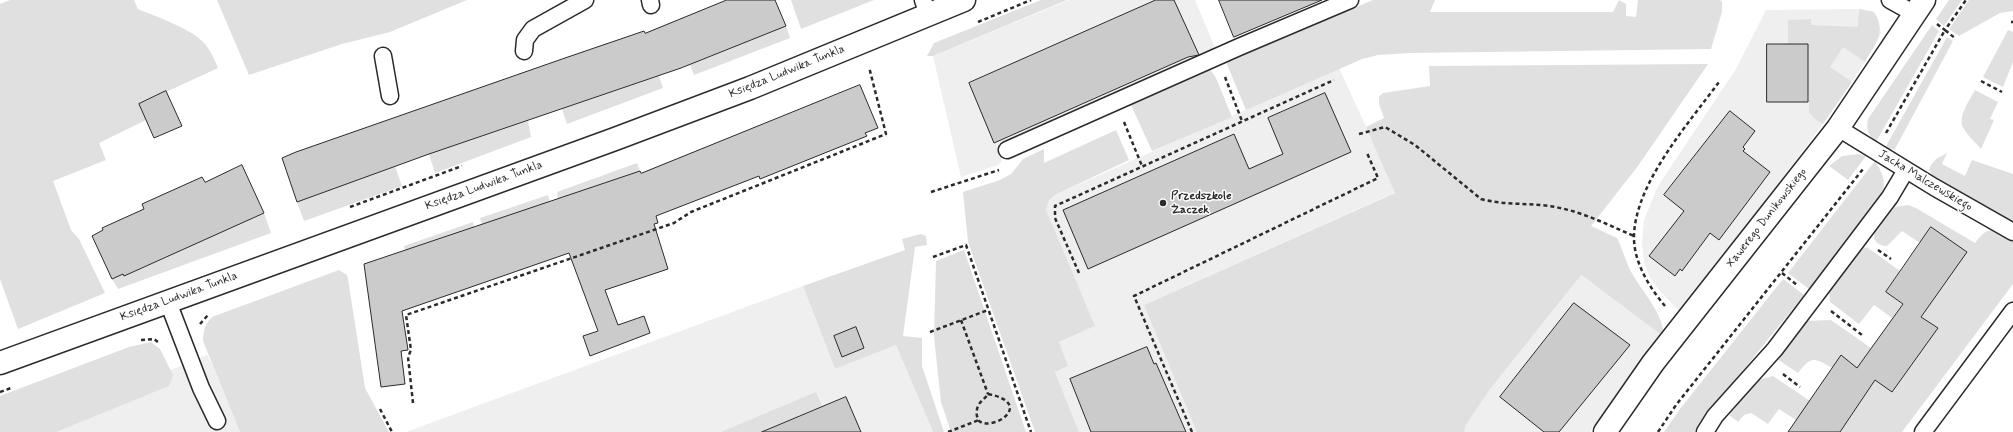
<!DOCTYPE html>
<meta charset="utf-8">
<style>
body{margin:0}
canvas{display:block;background:#fff}
</style>
<canvas width="2013" height="432"></canvas>
<script>
const ctx = document.querySelector('canvas').getContext('2d');
ctx.lineJoin = 'round';
function paint(path, color) { ctx.fillStyle = color; ctx.fill(path, 'evenodd'); }
function trace(path, color, width, dash) { ctx.strokeStyle = color; ctx.lineWidth = width; ctx.lineCap = dash ? 'butt' : 'round'; ctx.setLineDash(dash || []); ctx.stroke(path); }
function write(font, color, halo, rows, align = 'center') {
  ctx.font = font + ' Mynerve,sans-serif'; ctx.lineWidth = 3; ctx.setLineDash([]); ctx.textBaseline = 'middle'; ctx.strokeStyle = halo; ctx.fillStyle = color; for (const [text, x, y, turn = 0] of rows) {
    ctx.save(); ctx.translate(x, y); ctx.rotate((+turn || 0) * Math.PI / 180); ctx.textAlign = isNaN(turn) ? turn : align; if (halo) ctx.strokeText(text, 0, 0); ctx.fillText(text, 0, 0); ctx.restore();
  }
}
paint(new Path2D(`
 M1069 0H1195L1217 52 1000 144 1002 161 998 165 961 177 933 56Z
 M1859 9 1874 12 1878 19 1881 33 1865 62 1823 124 1681 313 1659 290 1649 276 1644 261 1642 243 1644 220 1658 186 1736 69 1766 10Z
 M1339 68 1396 192 1144 305 1200 432H1079L1055 372 1068 366 1059 342 1095 326 1048 218 1046 210 1049 200 1055 195Z
 M1563 262 1664 337 1590 432H1429Z
 M803 286 835 369 896 345 933 432H406Z
 M207 355 213 366 240 432H20Z`), '#efefef');
paint(new Path2D(`
 M10 0H134L138 9C155 16 191 29 202 41 210 48 214 59 218 68L140 104 146 120 99 143 106 160 53 181 71 230 79 239 105 293 18 329 0 279V4Z
 M217 0H467L390 32 342 44 249 75Z
 M791 0H874L801 29Z
 M1041 0H1067L933 56H927L934 43Z
 M1373 0H1435L1430 12H1613L1619 0 1626 4V16L1636 17 1638 0H1720L1722 2V12L1711 49 1410 53 1378 55 1362 59 1246 110 1226 62Z
 M1949 0H1962L1944 26 1936 19Z
 M1969 0H2013V11L2000 13 1959 36 1949 29Z
 M1859 9 1874 12C1887 33 1875 44 1865 62L1843 47 1830 67 1852 82 1823 124 1815 119 1809 112 1808 44H1788V20L1811 19V25L1858 27Z
 M1932 25 1939 31 1876 142C1868 136 1866 129 1868 119Z
 M786 26 790 38 694 75 690 65Z
 M2008 30 2013 32V62L2003 87 1983 77Z
 M1947 37 1953 41 1895 149 1890 150 1885 148Z
 M1708 64 1638 166 1591 226 1617 238C1622 248 1625 259 1630 270 1642 292 1663 312 1664 337L1581 275 1490 389 1465 426 1464 432H1197L1144 305 1395 193 1366 127 1384 118 1379 104V97L1383 93 1430 86 1429 66Z
 M1210 69 1216 78 1232 117 1152 151 1131 105Z
 M659 76 663 88 567 124 562 109Z
 M1975 90 1998 102 1990 119 1994 120 1981 149C1976 143 1968 136 1964 129 1956 118 1970 100 1975 90Z
 M528 121 531 137 435 173 429 154Z
 M1116 130 1129 160 1055 195 1049 200 1046 210 1095 326 1059 342 1068 366 1055 372 1079 432H1035L968 242 963 192 1000 180 1011 174 1023 159 1044 149V163Z
 M1947 153 1942 164 1965 176 1972 160 2013 174V223L1932 175 1929 170 1931 165 1936 159Z
 M1859 154 1866 156 1848 180 1829 166 1842 156Z
 M1875 161C1882 172 1886 180 1883 193L1809 289 1788 273Z
 M637 163 640 171 558 199 557 192Z
 M395 166 402 186 304 221 297 202Z
 M548 195 550 202 482 225 480 218Z
 M1908 205 1916 208 1975 243C1989 224 1994 229 2013 241V284L1902 432H1840L1875 380 1892 392 1938 328 1921 317 1966 252 1931 227 1920 243 1902 231 1887 246C1879 246 1871 240 1875 232L1895 207Z
 M264 213 271 233 118 289 112 279 123 274 124 276Z
 M473 222 474 227 405 250 404 246Z
 M921 234 926 236 927 245 915 247 903 336 922 338V366L944 432H933L896 345 835 369 803 286 905 250 902 239Z
 M1862 247 1868 248 1900 271 1886 292 1902 304 1892 318 1874 305 1859 324 1830 302 1829 292Z
 M964 250 1026 432H951L941 402 934 337 936 261Z
 M339 270 347 275 348 279 365 388 389 432H240L203 341C203 331 205 324 212 317Z
 M1783 279 1804 295 1710 411 1697 432H1664L1680 409Z
 M1831 320 1871 348 1857 368 1841 355 1832 368C1814 357 1811 356 1798 373L1777 359 1805 321Z
 M151 342 160 349 173 375 169 386 56 432H0V396L129 347Z
 M1773 376 1810 401 1796 420 1779 409 1768 424 1751 413 1744 415 1738 422 1729 415 1758 380Z
 M816 392 822 406 761 432H721Z`), '#e0e0e0');
const building = new Path2D(`
 M727 0H775L786 26 681 68 429 154 297 202 282 158 296 152 565 58 644 31 645 33Z
 M1156 0H1174L1199 55 1188 57 994 143 969 83Z
 M1219 0H1322L1234 37Z
 M1767 44H1808V102H1767Z
 M860 85 878 128 865 133 867 136 760 179 759 176 656 216 658 223 654 224 668 269 605 290 618 325 644 316 650 333 590 356 583 336 598 331 569 253 402 311 408 350 401 351 405 384 381 387 364 264 640 171 641 173Z
 M166 91 182 126 154 138 139 104Z
 M1325 93 1351 152 1088 269 1063 210 1234 134 1249 169 1283 154 1268 118Z
 M1730 111 1755 131 1743 147 1745 149 1743 151 1770 172 1719 240 1710 233 1682 271 1680 269 1675 276 1649 256 1684 211 1664 195Z
 M242 165 264 213 124 276 123 274 112 279 92 236 103 230 102 228 144 209 142 204 202 177 205 182Z
 M1931 227 1967 252 1921 317 1938 328 1892 392 1875 380 1840 432H1788L1841 355 1857 368 1903 304 1886 292Z
 M1574 303 1630 345 1559 432H1544L1500 397Z
 M856 327 864 348 842 357 834 336Z
 M1147 347 1154 364 1156 363 1186 432H1091L1070 379Z
 M846 397 861 432H762Z`);
paint(building, '#cbcbcb');
trace(building, '#2b2b2b', 1);
const service = new Path2D(`
 M650 0 651 5
 M923 0 928 15
 M1890 0 1915 14
 M524 51 525 40 533 29 585 0
 M383 56 390 96
 M1838 128 1934 187 2013 232
 M1007 150 1239 47 1350 0
 M168 302 201 388 217 421
 M1705 432 1715 416 1775 349 1890 197 1906 170
 M1923 432 2013 311`);
const minor = new Path2D(`
 M1605 432 1653 363 1838 128 1924 0`);
const tertiary = new Path2D(`
 M0 363 615 139 750 88 964 0`);
trace(service, '#2b2b2b', 19);
trace(minor, '#2b2b2b', 25);
trace(tertiary, '#2b2b2b', 25);
trace(new Path2D(`
 M978 22 1031 0
 M2011 22H2013
 M1937 24 1945 30 1966 0
 M1225 77 1242 121
 M1981 81 2002 92
 M1124 122 1142 166
 M1886 133 1945 30 1956 39
 M1359 134 1385 127 1415 145 1481 199C1503 205 1526 203 1549 206 1579 210 1606 224 1634 236
 M931 192 999 170
 M350 207 462 166
 M1878 250 1891 259
 M933 257 966 245 1031 432
 M1079 273 1055 218V206L1334 80
 M1782 273 1797 285
 M1665 306C1649 287 1633 261 1634 235 1636 182 1689 123 1719 82
 M1831 311 1862 335
 M961 320 988 394
 M200 324 208 315
 M930 332 988 310
 M141 340 154 339 159 343
 M1783 374 1800 387
 M0 392 11 388
 M988 394C1035 403 994 432 979 421 976 416 976 411 978 406 980 401 985 399 988 394Z
 M413 403 408 357 411 350 406 315 674 223 691 212 886 134 869 67
 M380 409 392 432
 M948 432 979 420
 M1192 432 1134 296 1378 178 1367 153
 M1658 432 1676 405 1863 169`), '#2b2b2b', 2.5, [4, 3]);
trace(service, '#fff', 16);
trace(minor, '#fff', 22);
trace(tertiary, '#fff', 22);
for (const [x, y, r, color] of [
 [1163,203,4,"#2b2b2b"]
]) { const dot = new Path2D(); dot.arc(x, y, r, 0, 2 * Math.PI); ctx.fillStyle = color; ctx.fill(dot); trace(dot, '#fff', 1.5); }
write('12px', '#2b2b2b', '#fff', [
 ["Księdza Ludwika Tunkla",787,72,-22],
 ["Jacka Malczewskiego",1925,181,31],
 ["Księdza Ludwika Tunkla",484,186,-20],
 ["Xawerego Dunikowskiego",1767,218,-52],
 ["Księdza Ludwika Tunkla",179,297,-20]
]);
write('bold 12px', '#2b2b2b', '#fff', [
 ["Przedszkole",1171,196],
 ["Żaczek",1171,210]
], 'left');
</script>
